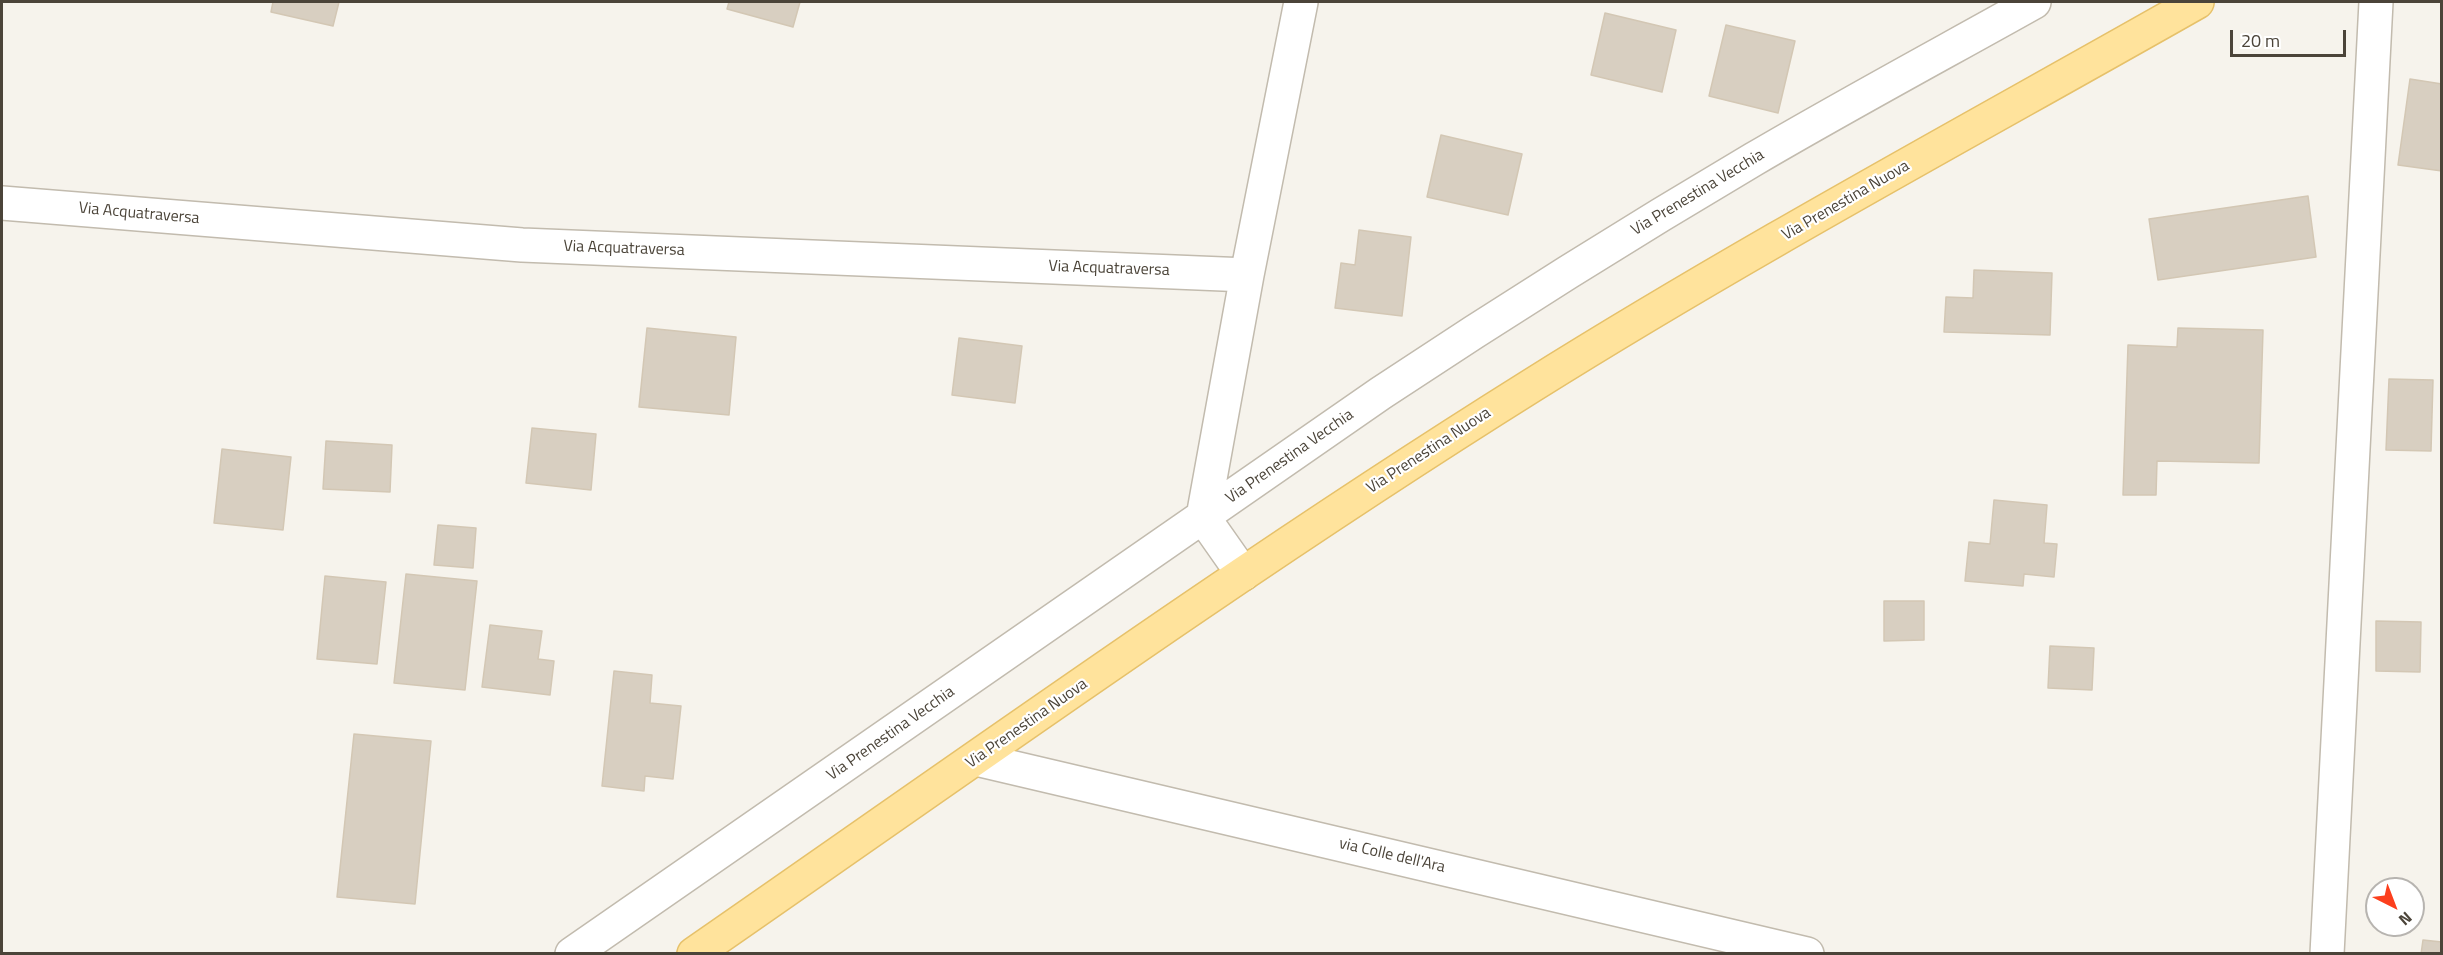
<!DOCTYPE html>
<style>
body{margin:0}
#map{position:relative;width:2443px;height:955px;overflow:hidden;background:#f6f3ec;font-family:"Titillium Web",sans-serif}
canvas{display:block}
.frame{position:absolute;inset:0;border:3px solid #4b4439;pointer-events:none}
.north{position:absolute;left:2365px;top:877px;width:60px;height:60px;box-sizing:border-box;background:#fff;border:2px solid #b7b4b0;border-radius:50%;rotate:138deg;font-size:16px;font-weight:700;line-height:24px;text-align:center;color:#4b4439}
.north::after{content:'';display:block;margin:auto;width:21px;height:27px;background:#fc3f1d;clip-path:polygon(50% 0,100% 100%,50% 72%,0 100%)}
.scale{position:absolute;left:2230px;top:30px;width:116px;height:27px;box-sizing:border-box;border:3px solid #4b4439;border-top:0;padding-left:8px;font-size:18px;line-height:21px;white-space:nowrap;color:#4b4439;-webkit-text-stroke:4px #fff;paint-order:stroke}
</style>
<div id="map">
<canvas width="2443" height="955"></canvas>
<div class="frame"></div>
<div class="north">N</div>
<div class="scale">20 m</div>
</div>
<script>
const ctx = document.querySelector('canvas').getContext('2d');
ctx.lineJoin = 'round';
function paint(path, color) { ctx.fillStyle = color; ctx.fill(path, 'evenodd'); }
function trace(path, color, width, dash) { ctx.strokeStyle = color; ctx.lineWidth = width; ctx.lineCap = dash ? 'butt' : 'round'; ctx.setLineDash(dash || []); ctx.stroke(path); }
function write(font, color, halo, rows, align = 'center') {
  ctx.font = font + ' "Titillium Web",sans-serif'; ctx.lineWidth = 4.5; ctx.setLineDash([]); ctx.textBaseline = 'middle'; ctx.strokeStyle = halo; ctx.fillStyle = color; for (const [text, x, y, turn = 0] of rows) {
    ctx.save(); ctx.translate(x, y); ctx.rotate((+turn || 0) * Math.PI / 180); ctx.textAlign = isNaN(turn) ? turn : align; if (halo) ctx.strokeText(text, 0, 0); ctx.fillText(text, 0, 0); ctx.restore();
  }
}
const building = new Path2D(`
 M273 2H339L333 26 271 12Z
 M729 2H800L793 27 727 9Z
 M1605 13 1676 30 1662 92 1591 75Z
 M1726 25 1795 41 1778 113 1709 96Z
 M2410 79 2442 84V171L2398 165Z
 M1441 135 1522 154 1508 215 1427 197Z
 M2308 196 2316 257 2158 280 2149 219Z
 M1359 230 1411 237 1402 316 1335 308 1341 263 1355 265Z
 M1974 270 2052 273 2050 335 1944 332 1946 297 1973 298Z
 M647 328 736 337 729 415 639 407Z
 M2178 328 2263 330 2259 463 2157 461 2156 495H2123L2128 345 2177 347Z
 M959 338 1022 346 1015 403 952 395Z
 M2389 379 2433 380 2431 451 2386 450Z
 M532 428 596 434 591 490 526 483Z
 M326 441 392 445 390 492 323 489Z
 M222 449 291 457 283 530 214 523Z
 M1994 500 2047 505 2044 543 2057 544 2054 577 2024 574 2023 586 1965 581 1969 542 1990 544Z
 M438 525 476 528 473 568 434 565Z
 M406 574 477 581 465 690 394 683Z
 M325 576 386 582 377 664 317 659Z
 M1884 601H1924V640L1884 641Z
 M2376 621 2421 622 2420 672 2376 671Z
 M490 625 542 631 538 659 554 661 550 695 482 687Z
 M2050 646 2094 648 2092 690 2048 688Z
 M614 671 652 675 650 703 681 706 673 779 645 776 644 791 602 786Z
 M354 734 431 741 415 904 337 897Z
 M2423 940 2442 942V954H2421Z`);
paint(building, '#d8cfc1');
trace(building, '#d3c7b4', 1.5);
const minor = new Path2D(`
 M2 203 522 245 1247 275
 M1243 574 1203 517 1247 275 1301 2
 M976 759 1807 954
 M572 954 1381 393C1503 312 1627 234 1754 159 1846 105 1941 54 2034 2
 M2327 954 2376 2`);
const major = new Path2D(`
 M694 954C971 762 1245 565 1531 386 1748 250 1975 128 2197 2`);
trace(minor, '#c2bbae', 36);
trace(major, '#e6c16a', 36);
trace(minor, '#fff', 33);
trace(major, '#ffe39c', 33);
write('16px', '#4b4439', '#fff', [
 ["Via Prenestina Vecchia",1698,193,-31],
 ["Via Prenestina Nuova",1846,201,-30],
 ["Via Acquatraversa",139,214,5],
 ["Via Acquatraversa",624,249,2],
 ["Via Acquatraversa",1109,269,2],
 ["Via Prenestina Nuova",1429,451,-33],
 ["Via Prenestina Vecchia",1290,457,-35],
 ["Via Prenestina Nuova",1027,724,-35],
 ["Via Prenestina Vecchia",891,734,-35],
 ["via Colle dell'Ara",1392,856,13]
]);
</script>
